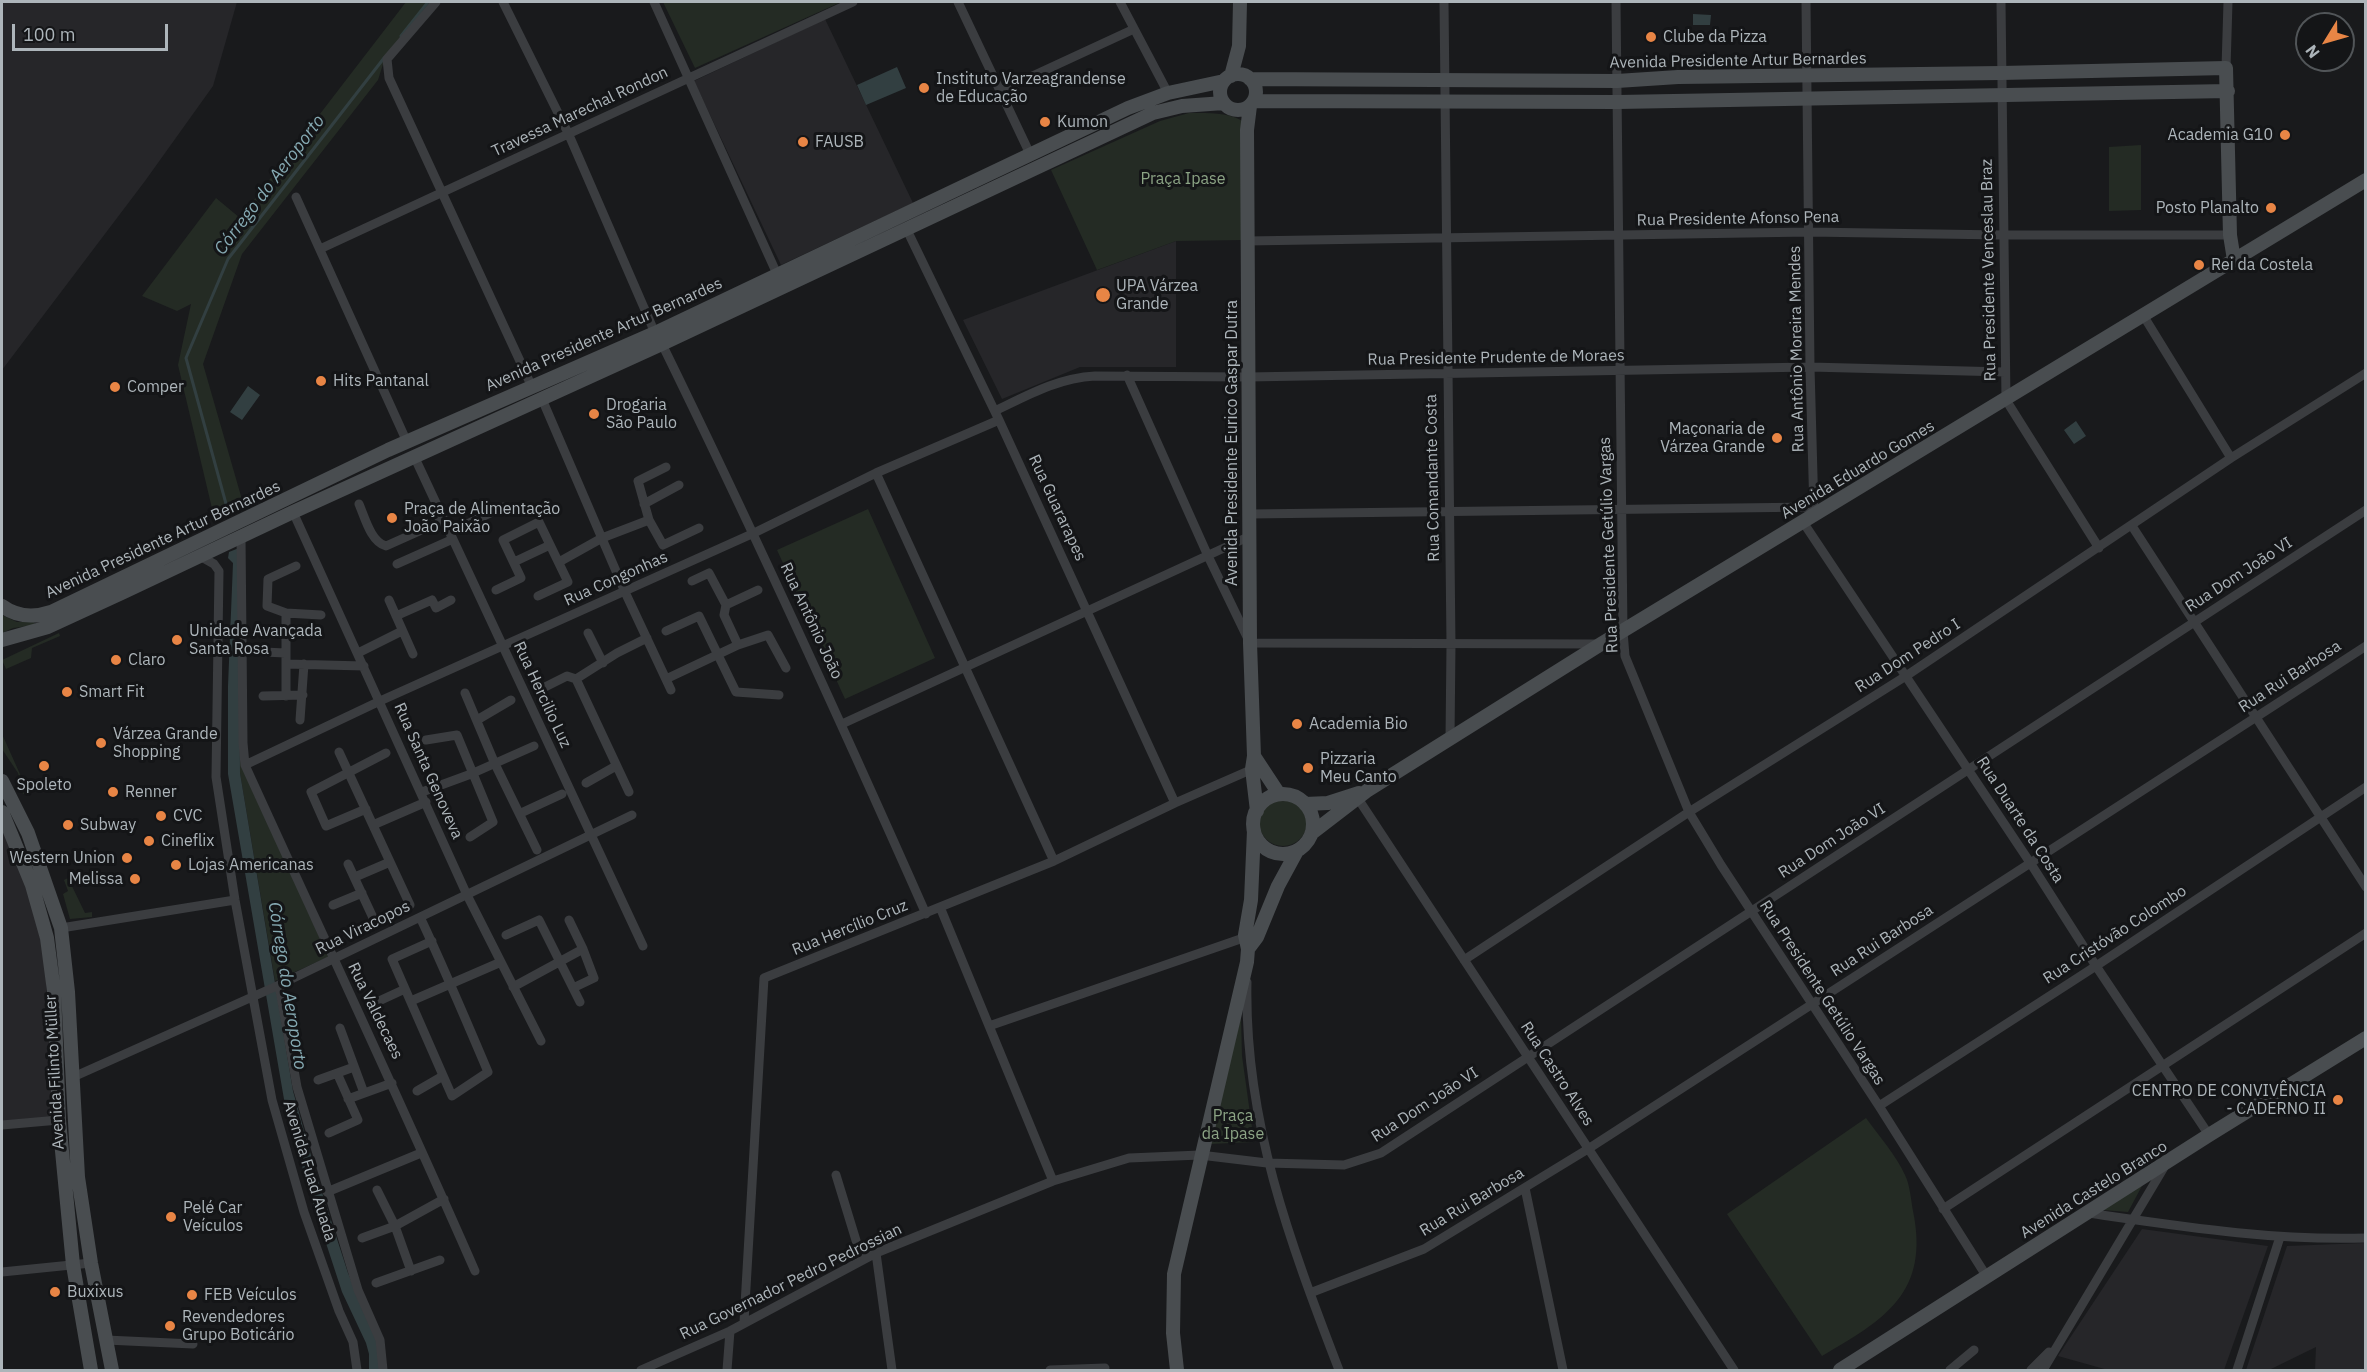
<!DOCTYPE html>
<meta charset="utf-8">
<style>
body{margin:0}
#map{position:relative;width:2367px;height:1372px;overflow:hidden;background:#191a1c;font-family:"IBM Plex Sans",sans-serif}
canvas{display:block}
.frame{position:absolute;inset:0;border:3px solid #adb5ba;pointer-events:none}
.north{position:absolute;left:2295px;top:12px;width:60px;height:60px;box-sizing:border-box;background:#141517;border:2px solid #515558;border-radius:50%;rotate:233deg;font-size:16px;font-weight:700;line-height:24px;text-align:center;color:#adb5ba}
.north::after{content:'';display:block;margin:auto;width:21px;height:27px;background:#e88545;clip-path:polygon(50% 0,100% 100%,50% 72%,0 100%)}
.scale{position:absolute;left:12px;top:24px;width:156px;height:27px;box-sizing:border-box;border:3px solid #adb5ba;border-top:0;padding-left:8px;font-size:18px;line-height:21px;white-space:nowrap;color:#adb5ba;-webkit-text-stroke:4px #141517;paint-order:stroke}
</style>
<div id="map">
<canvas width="2367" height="1372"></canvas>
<div class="frame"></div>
<div class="north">N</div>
<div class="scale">100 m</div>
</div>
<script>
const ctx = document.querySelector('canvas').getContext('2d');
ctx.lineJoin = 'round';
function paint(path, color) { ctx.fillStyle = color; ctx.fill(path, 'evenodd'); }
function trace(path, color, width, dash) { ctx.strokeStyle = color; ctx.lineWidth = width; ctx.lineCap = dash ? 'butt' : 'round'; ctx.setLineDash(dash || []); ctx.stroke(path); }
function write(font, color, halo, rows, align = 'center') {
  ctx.font = font + ' "IBM Plex Sans",sans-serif'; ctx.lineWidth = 6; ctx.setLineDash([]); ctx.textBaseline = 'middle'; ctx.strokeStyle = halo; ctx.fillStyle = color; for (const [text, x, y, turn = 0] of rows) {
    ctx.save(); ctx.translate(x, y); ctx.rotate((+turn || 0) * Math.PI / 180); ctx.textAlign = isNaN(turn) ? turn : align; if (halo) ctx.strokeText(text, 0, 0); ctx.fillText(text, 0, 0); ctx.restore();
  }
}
paint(new Path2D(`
 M2 2H237L213 86 145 181 2 370Z
 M825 19 913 203 781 265 694 81Z
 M1176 241V367H1080L1002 399 963 320Z
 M2 823 18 858 44 937 53 1118 2 1122Z
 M2142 1229 2268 1246 2224 1370H2108L2058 1356Z
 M2365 1243V1370H2315L2316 1347 2269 1370H2246L2287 1246Z`), '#262629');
paint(new Path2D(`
 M406 2H432L384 61 378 80 242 254 203 364 245 510 215 521 178 365 191 304 177 311 142 296 216 198 240 218Z
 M663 2H841L695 68Z
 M1189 113C1209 113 1230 112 1246 123L1245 240 1176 241 1097 270 1051 170 1160 121Z
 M2141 145V210L2109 211V147Z
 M868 509 935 658 845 699 777 550Z
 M239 548 242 757 328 957 275 981 240 773Z
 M2 615 17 622H34L36 625 13 628 2 633Z
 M59 633 60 636 32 648 31 658 6 669 2 660Z
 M2 734 28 792 23 794 18 773 2 749Z
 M1259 822a24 24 0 1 1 48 0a24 24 0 1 1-48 0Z
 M68 878 85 913 92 912V917L70 919 63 894 68 891 64 880Z
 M1241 1016 1242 1056 1254 1142 1210 1144Z
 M1866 1118C1879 1136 1896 1155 1905 1175 1910 1185 1911 1200 1913 1211 1930 1293 1884 1320 1822 1356L1727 1214Z
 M2143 1184 2128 1212 2103 1210Z`), '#242b24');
paint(new Path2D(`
 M1693 14 1711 15 1710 25H1693Z
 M897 67 906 88 866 105 857 85Z
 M248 386 260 395 242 420 230 412Z
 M2076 421 2086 436 2074 444 2064 430Z
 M239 548 240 773 293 1091 317 1177 348 1273 378 1342 381 1370H369V1354L366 1343 342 1292 309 1191 285 1105 228 774V686L233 563 228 558 229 552Z`), '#323f41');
trace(new Path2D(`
 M401 36 428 2
 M228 511 186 358 228 259 384 58`), '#323f41', 3);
trace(new Path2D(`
 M436 2 387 59 389 78 532 387
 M503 2 569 135 655 333
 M654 2 777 274
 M958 2 1030 154
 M1120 2 1168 93
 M1444 2 1451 644 1450 739
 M1616 2 1623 631 1625 656 1689 812 1721 865 1879 1106 1987 1277
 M1806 2 1810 367 1814 512
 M2001 2 2006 400 2099 548
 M2226 68 2228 2
 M1000 91 1134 29
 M296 197 407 442
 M906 228 999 420 1175 803
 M1247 241 1809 232 2002 235H2230
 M320 249 853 2
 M2143 315 2231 458
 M662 344C754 532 841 722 926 914
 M1127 375 1208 556 1250 643 1599 644
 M542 399 625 592 671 690
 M995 411C1028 395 1058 378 1095 376L1248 377 1810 367 2005 372
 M414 456 643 946
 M666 467 638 481 649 520 663 545 699 528
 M876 473 1054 861
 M359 504C365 518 371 542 386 546L444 520
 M644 504 679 485
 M293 512 467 895 541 1041
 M1250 514 1814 507
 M1803 522 2031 864 2096 966 2209 1135
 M2132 526 2366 887
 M450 532 503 507
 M241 536 243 743 245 765C322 934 401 1102 475 1271
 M200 556 214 564 219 571 216 777 235 900 272 1100 304 1212 339 1311 353 1342 357 1370
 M514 562 550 545
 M559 562 602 538 649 520
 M397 564 453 539
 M692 581 709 573 726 605
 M496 590 521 578 503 540 539 522 568 582 538 596
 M389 600 413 654
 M286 613 267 606 268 579 296 566
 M396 616 432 600 436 608 451 600
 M666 631 699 616 736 692 779 695
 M588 633 603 663
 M738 645 724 615 726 605 758 590
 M264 652 285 653
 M358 653 402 631
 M286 664 364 666
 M666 679 738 645 768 635 786 668
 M541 689 567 676 576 679
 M465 693 495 764 537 850
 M263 696 303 695
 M286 696V613L321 615
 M300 720 304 664
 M477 720 511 700
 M842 724 1250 536
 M426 740 457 735 493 822 470 837
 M339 752 410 905 375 922 348 864
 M245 765 380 701 754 533 876 473 999 420
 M586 783 616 766
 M422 792 471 774 534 746
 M629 792 576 679 617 653 647 638
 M1355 794 1734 1370
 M366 809 326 826 311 792 386 753
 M521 813 562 794
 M373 825 426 802
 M355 877 390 862
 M333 905 362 893
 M940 907 1053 1181
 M420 917C444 968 466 1020 488 1072L452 1096 392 959 432 941
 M569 920 583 949 594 978 573 988
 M61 928 235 900
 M506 935 539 920 580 1002
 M1464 960 1689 812 1906 676 2231 458 2366 373
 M1247 982C1244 1121 1290 1242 1339 1370
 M279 985 297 1087 358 1290 380 1340 383 1370
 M513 987 583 949
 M379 1001 405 989
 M411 1001 501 962
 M989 1026 1249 936
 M340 1028 364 1093
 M71 1078 279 985 632 815
 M318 1080 354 1067
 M417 1091 443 1076
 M348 1099 392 1083
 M1879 1106 2096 966 2366 787
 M2 1125 59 1120
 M329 1133 358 1120 337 1073
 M836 1175 862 1260
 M1525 1188 1563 1370
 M377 1190 395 1226 411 1271
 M327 1192 421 1153
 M1943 1209 2366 933
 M2088 1213C2179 1226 2273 1241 2366 1238
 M362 1238 395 1226 444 1199
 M876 1253 892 1370
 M2 1272 91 1263
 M376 1283 440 1260
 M1310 1293 1424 1249 1588 1149 2366 646
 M744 1322 764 978 1054 861 1175 803 1255 768
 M106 1340 193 1344
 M641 1370 730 1331 876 1253 1053 1181 1129 1158 1200 1155 1267 1163 1344 1165 1381 1153 2366 510
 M727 1370 730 1331
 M1050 1370 1105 1368
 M1950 1370 1974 1350
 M2031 1370 2049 1352
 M2043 1370 2166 1164
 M2237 1370 2280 1237`), '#3b3d40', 9);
trace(new Path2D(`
 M1220 92a18 18 0 1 1 36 0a18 18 0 1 1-36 0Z
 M1231 76 1239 46 1240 2
 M1250 79 1617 81 1678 77 2001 73 2226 68 2230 235 2234 260
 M1254 101 1618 102 2228 91
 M1250 106 1247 130 1250 643 1254 756 1252 769 1257 811
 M2 606C17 617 33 618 51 612L388 450 655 333 1128 108 1168 93 1224 81
 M2 640 48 627 124 592 293 512 662 344 1153 113 1182 106 1224 103
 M1254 756 1279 794
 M2 781 28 833 61 928 68 992 78 1177 91 1263 112 1370
 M1253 824a30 30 0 1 1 60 0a30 30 0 1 1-60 0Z
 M1305 804 1328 803 1359 793
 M2 812 32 885 47 938 54 991 59 1120 73 1265 91 1370
 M1312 833 1368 790 1601 644 2366 180
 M1248 949 1257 937 1278 886 1297 851
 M1177 1370 1173 1333 1174 1274 1247 962 1248 949 1245 935 1251 900 1254 830
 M1840 1370 2209 1135 2366 1038`), '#494d50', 14);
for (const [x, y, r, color] of [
 [1651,37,6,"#e88545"],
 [924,88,6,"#e88545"],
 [1045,122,6,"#e88545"],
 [2285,135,6,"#e88545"],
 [803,142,6,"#e88545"],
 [2271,208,6,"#e88545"],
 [2199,265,6,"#e88545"],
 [1103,295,8,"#e88545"],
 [321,381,6,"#e88545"],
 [115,387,6,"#e88545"],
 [594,414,6,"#e88545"],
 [1777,438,6,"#e88545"],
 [392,518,6,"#e88545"],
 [177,640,6,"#e88545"],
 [116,660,6,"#e88545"],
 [67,692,6,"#e88545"],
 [1297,724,6,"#e88545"],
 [101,743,6,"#e88545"],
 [44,766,6,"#e88545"],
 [1308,768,6,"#e88545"],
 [113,792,6,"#e88545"],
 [161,816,6,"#e88545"],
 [68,825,6,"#e88545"],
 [149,841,6,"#e88545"],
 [127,858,6,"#e88545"],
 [176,865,6,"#e88545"],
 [135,879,6,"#e88545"],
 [2338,1100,6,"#e88545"],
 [171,1217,6,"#e88545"],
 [55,1292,6,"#e88545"],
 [192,1295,6,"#e88545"],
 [170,1326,6,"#e88545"]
]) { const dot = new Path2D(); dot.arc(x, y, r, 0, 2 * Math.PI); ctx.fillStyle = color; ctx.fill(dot); trace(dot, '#141517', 2); }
write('16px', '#adb5ba', '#141517', [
 ["Clube da Pizza",1663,37],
 ["Instituto Varzeagrandense",936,79],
 ["de Educação",936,97],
 ["Kumon",1057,122],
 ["Academia G10",2273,135,"right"],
 ["FAUSB",815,142],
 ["Posto Planalto",2259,208,"right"],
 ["Rei da Costela",2211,265],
 ["UPA Várzea",1116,286],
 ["Grande",1116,304],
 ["Hits Pantanal",333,381],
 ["Comper",127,387],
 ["Drogaria",606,405],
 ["São Paulo",606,423],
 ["Maçonaria de",1765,429,"right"],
 ["Várzea Grande",1765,447,"right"],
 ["Praça de Alimentação",404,509],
 ["João Paixão",404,527],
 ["Unidade Avançada",189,631],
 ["Santa Rosa",189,649],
 ["Claro",128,660],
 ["Smart Fit",79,692],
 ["Academia Bio",1309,724],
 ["Várzea Grande",113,734],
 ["Shopping",113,752],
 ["Pizzaria",1320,759],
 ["Meu Canto",1320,777],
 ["Spoleto",44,785,"center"],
 ["Renner",125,792],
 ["CVC",173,816],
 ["Subway",80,825],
 ["Cineflix",161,841],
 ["Western Union",115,858,"right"],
 ["Lojas Americanas",188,865],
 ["Melissa",123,879,"right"],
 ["CENTRO DE CONVIVÊNCIA",2326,1091,"right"],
 ["- CADERNO II",2326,1109,"right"],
 ["Pelé Car",183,1208],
 ["Veículos",183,1226],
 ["Buxixus",67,1292],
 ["FEB Veículos",204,1295],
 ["Revendedores",182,1317],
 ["Grupo Boticário",182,1335]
], 'left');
write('16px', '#adb5ba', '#141517', [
 ["Avenida Presidente Artur Bernardes",1738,61,-1],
 ["Travessa Marechal Rondon",580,112,-25],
 ["Rua Presidente Afonso Pena",1738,219,-1],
 ["Rua Presidente Venceslau Braz",1989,270,-91],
 ["Avenida Presidente Artur Bernardes",604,335,-24],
 ["Rua Antônio Moreira Mendes",1797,349,-91],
 ["Rua Presidente Prudente de Moraes",1496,358,-1],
 ["Avenida Presidente Eurico Gaspar Dutra",1232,443,-90],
 ["Avenida Eduardo Gomes",1858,470,-31],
 ["Rua Comandante Costa",1433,478,-91],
 ["Rua Guararapes",1057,508,65],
 ["Avenida Presidente Artur Bernardes",163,540,-25],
 ["Rua Presidente Getúlio Vargas",1609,545,-92],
 ["Rua Dom João VI",2239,575,-33],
 ["Rua Congonhas",616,579,-24],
 ["Rua Antônio João",811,621,65],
 ["Rua Dom Pedro I",1908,656,-33],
 ["Rua Rui Barbosa",2290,677,-33],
 ["Rua Hercilio Luz",542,695,65],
 ["Rua Santa Genoveva",428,771,66],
 ["Rua Duarte da Costa",2020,820,57],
 ["Rua Dom João VI",1832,841,-33],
 ["Rua Viracopos",363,928,-26],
 ["Rua Hercílio Cruz",850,928,-22],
 ["Rua Cristóvão Colombo",2115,935,-33],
 ["Rua Rui Barbosa",1882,941,-33],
 ["Rua Presidente Getúlio Vargas",1822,993,57],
 ["Rua Valdecaes",375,1011,64],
 ["Avenida Filinto Müller",55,1072,-93],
 ["Rua Castro Alves",1557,1074,57],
 ["Rua Dom João VI",1425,1105,-33],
 ["Avenida Fuad Auada",309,1171,73],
 ["Avenida Castelo Branco",2094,1190,-32],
 ["Rua Rui Barbosa",1472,1202,-31],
 ["Rua Governador Pedro Pedrossian",791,1282,-26]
]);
write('16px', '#8ca485', '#141517', [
 ["Praça Ipase",1183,179],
 ["Praça",1233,1116],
 ["da Ipase",1233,1134]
]);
write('italic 18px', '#86aab3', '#141517', [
 ["Córrego do Aeroporto",270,185,-53],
 ["Córrego do Aeroporto",287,986,81]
]);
</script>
